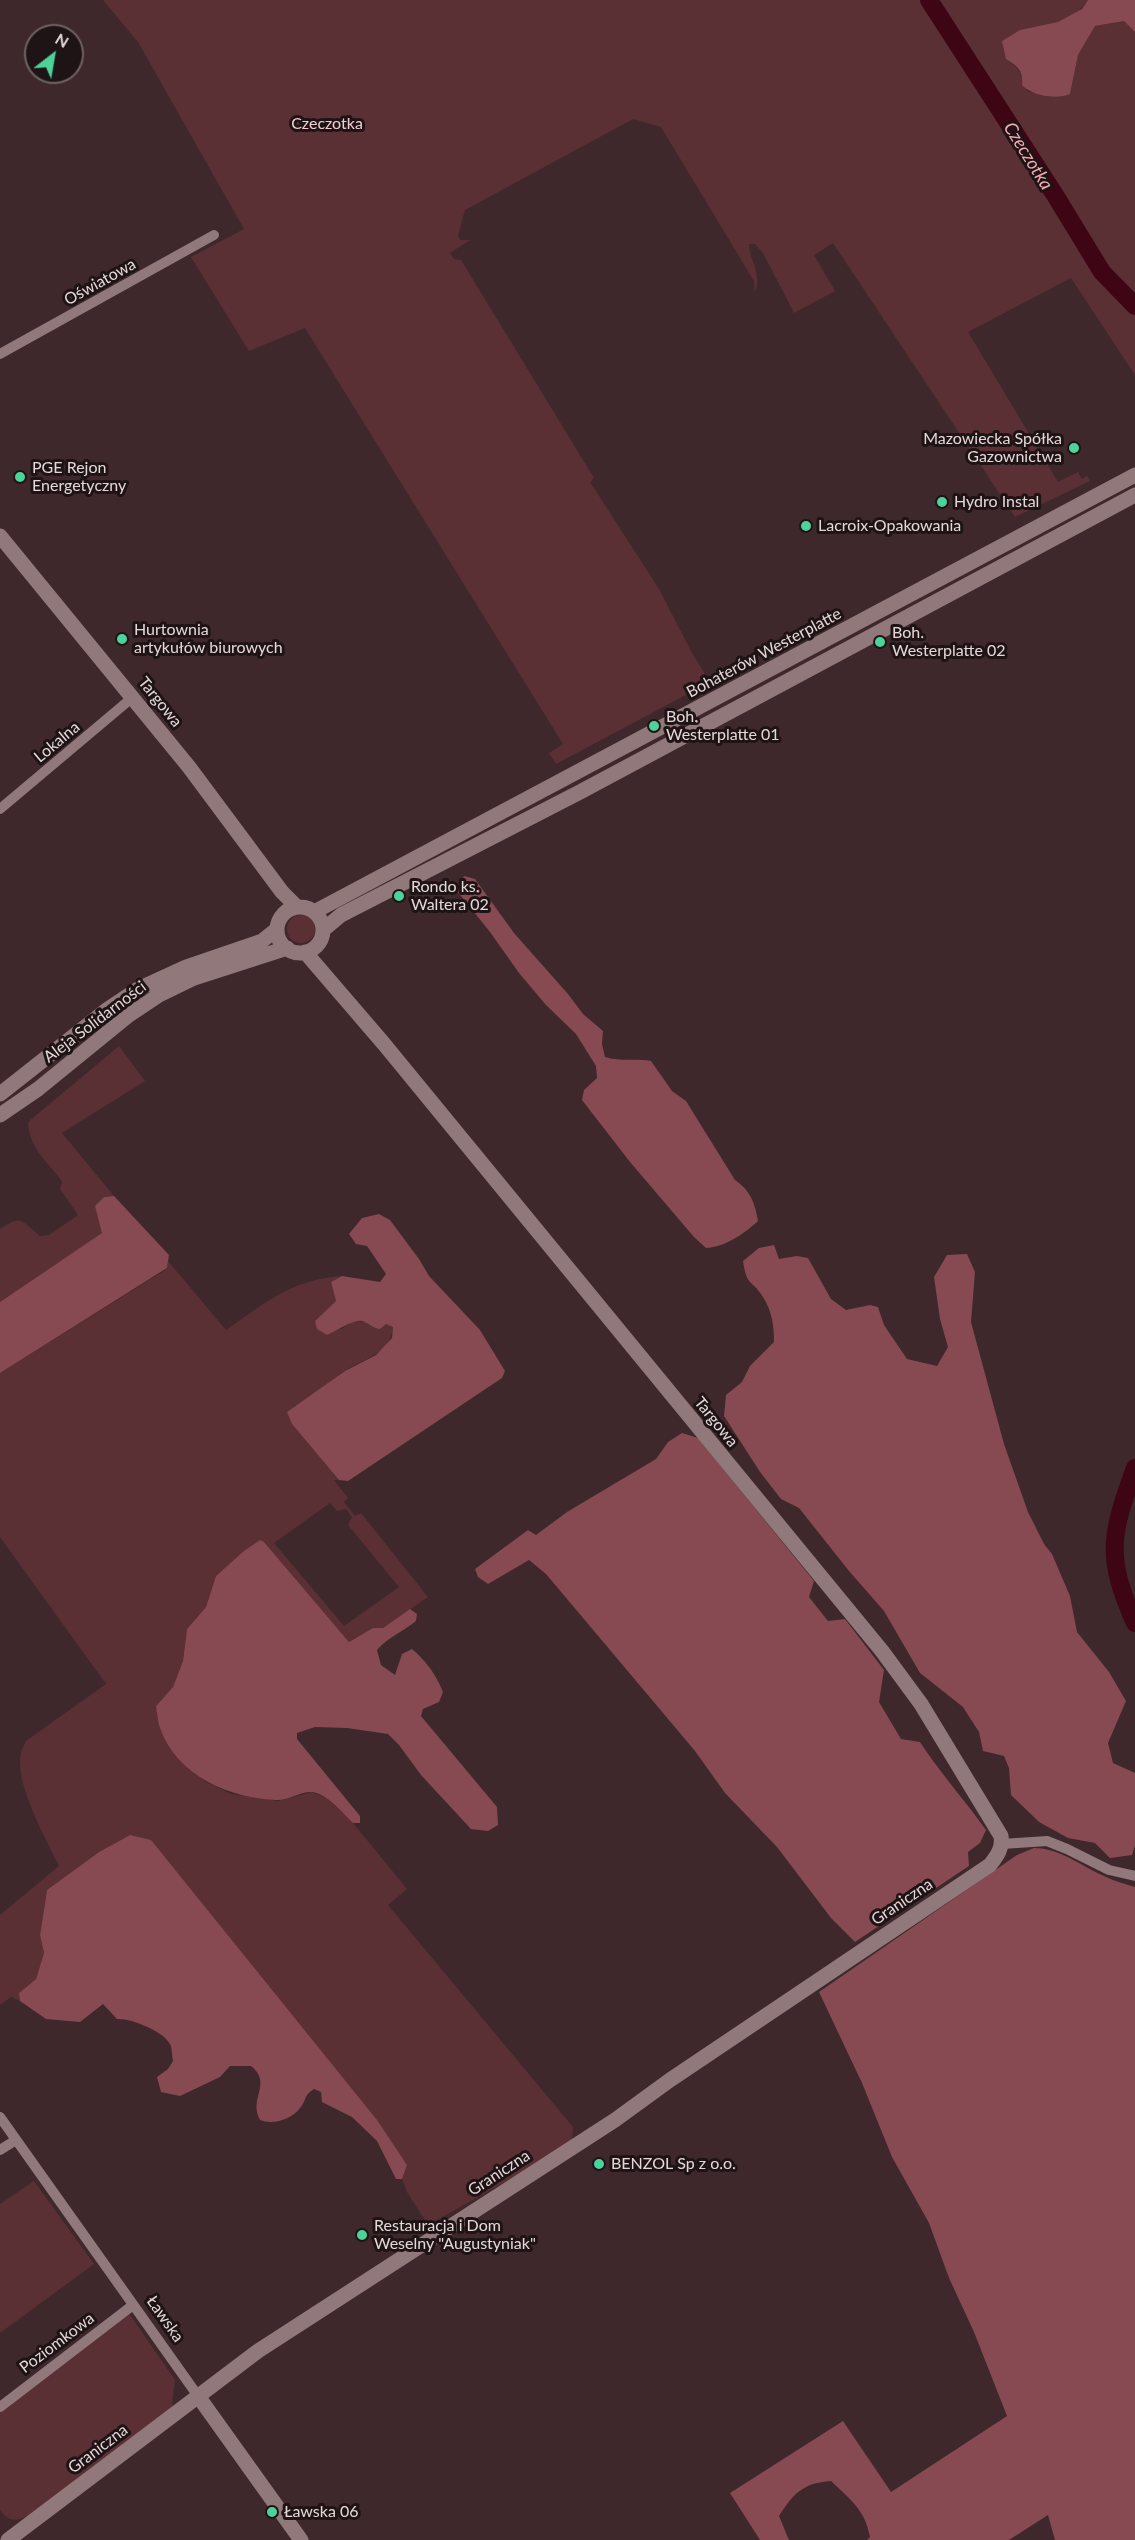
<!DOCTYPE html>
<meta charset="utf-8">
<style>
body{margin:0}
#map{position:relative;width:1135px;height:2540px;overflow:hidden;background:#3e282b;font-family:Lato,sans-serif}
canvas{display:block}
.north{position:absolute;left:24px;top:24px;width:60px;height:60px;box-sizing:border-box;background:#1e1415;border:2px solid #6e6263;border-radius:50%;rotate:31deg;font-size:16px;font-weight:700;line-height:24px;text-align:center;color:#e6d8d9}
.north::after{content:'';display:block;margin:auto;width:21px;height:27px;background:#4cd39b;clip-path:polygon(50% 0,100% 100%,50% 72%,0 100%)}
</style>
<div id="map">
<canvas width="1135" height="2540"></canvas>
<div class="north">N</div>
</div>
<script>
const ctx = document.querySelector('canvas').getContext('2d');
ctx.lineJoin = 'round';
function paint(path, color) { ctx.fillStyle = color; ctx.fill(path, 'evenodd'); }
function trace(path, color, width, dash) { ctx.strokeStyle = color; ctx.lineWidth = width; ctx.lineCap = dash ? 'butt' : 'round'; ctx.setLineDash(dash || []); ctx.stroke(path); }
function write(font, color, halo, rows, align = 'center') {
  ctx.font = font + ' Lato,sans-serif'; ctx.lineWidth = 6; ctx.setLineDash([]); ctx.textBaseline = 'middle'; ctx.strokeStyle = halo; ctx.fillStyle = color; for (const [text, x, y, turn = 0] of rows) {
    ctx.save(); ctx.translate(x, y); ctx.rotate((+turn || 0) * Math.PI / 180); ctx.textAlign = isNaN(turn) ? turn : align; if (halo) ctx.strokeText(text, 0, 0); ctx.fillText(text, 0, 0); ctx.restore();
  }
}
paint(new Path2D(`
 M103 0H1088C1074 22 1045 27 1020 30L1006 59C1019 68 1023 75 1027 91L1049 97 1070 94 1078 55 1095 26 1124 21 1135 32V375L1071 278 968 332 1058 482 1078 472 1082 479 1087 476 1090 481 1015 517 833 243 814 255 835 291 794 313 763 253 755 244H749C750 262 762 273 755 293L754 281 661 127 633 119 465 210 458 236 460 240H470L450 253 454 259 461 260 594 478 590 482 659 589 692 653 710 682 556 764 549 753 563 744 305 328 249 351 191 257 244 229 138 42Z
 M287 929a14 14 0 1 1 28 0a14 14 0 1 1-28 0Z
 M119 1046 145 1081 62 1133 114 1196 104 1197 96 1206 103 1233 0 1302V1229C22 1214 22 1221 40 1236L49 1235 78 1215 60 1189 62 1182 59 1177C45 1160 29 1146 28 1122Z
 M168 1261 226 1330C267 1302 290 1280 342 1276L331 1282 336 1301 315 1321 341 1329 354 1321 386 1324 393 1327C391 1354 362 1359 343 1372 329 1382 315 1394 301 1404L294 1406 292 1424 339 1480H334L348 1498 344 1502 355 1516 361 1513 428 1597 383 1628H373L349 1642 264 1542 216 1576 206 1607 187 1629 183 1661 173 1687 156 1706 179 1759 206 1782 231 1794 278 1801 312 1792 327 1798 353 1823 407 1889 388 1905 573 2127 572 2140 535 2165 428 2225 407 2192 402 2179 407 2165 130 1835 99 1852 47 1890 40 1935 44 1953 36 1979 19 1993 20 2001 11 1997 0 2005V1915L59 1866C46 1839 18 1789 20 1759 20 1753 23 1747 26 1741L106 1684 0 1537V1373L167 1269ZM330 1503 337 1511 346 1509 352 1517 348 1525 399 1587 344 1626 274 1543Z
 M34 2181 94 2264 0 2333V2204Z
 M128 2312 175 2380 172 2404 175 2407 30 2515C16 2521 10 2523 0 2510V2412Z`), '#5a3035');
paint(new Path2D(`
 M1088 0H1135V32L1124 21 1095 26 1078 55 1070 94C1056 100 1032 96 1022 85 1024 71 1017 66 1006 59L1002 41 1020 30 1058 22 1082 9Z
 M464 876 475 879 514 933 568 994 583 1014 603 1031 602 1044 605 1057C620 1062 636 1058 651 1061L672 1091 686 1101 735 1180C750 1190 755 1203 758 1221 744 1234 725 1247 706 1248L694 1237 630 1162 582 1100 584 1090 597 1078 596 1066 576 1034 546 1005 519 973 490 932 457 891Z
 M114 1196 169 1255 167 1268 0 1373V1302L102 1233 95 1206 104 1197Z
 M379 1214 390 1220 419 1259 429 1276 480 1330 505 1371 502 1378 348 1481 339 1480 292 1424 287 1412 345 1371 376 1355 392 1338 393 1327 386 1324 380 1329C372 1328 369 1323 362 1321 354 1319 336 1331 327 1335L317 1329 315 1321 336 1301 331 1282 342 1276 380 1282 386 1274 367 1246 356 1244 349 1234 362 1218Z
 M774 1245 779 1259 797 1256 808 1258 831 1299 846 1310 870 1305 878 1307 884 1325 907 1359 937 1366 948 1347 940 1319 934 1277 947 1255 967 1254 975 1272 971 1322 1004 1444 1028 1512 1044 1544 1052 1554 1070 1596 1077 1632 1109 1672 1126 1701 1108 1743 1113 1763 1135 1773V1845L1132 1855 1110 1858 1095 1843 1068 1838 1039 1822 1011 1795 1009 1768 1004 1756 983 1751 979 1732 963 1707 920 1673 884 1611 849 1571 799 1508 781 1499 760 1472 724 1416 726 1395 742 1382 750 1366 774 1342C774 1326 772 1311 763 1297 752 1279 747 1288 743 1261L759 1248Z
 M682 1433 698 1438 814 1581 809 1597 828 1621 845 1619 884 1670 879 1702 901 1739 920 1742C940 1773 965 1800 986 1830L980 1843 968 1852 969 1866 855 1942 831 1918 777 1847 725 1793 695 1751 546 1574 529 1560 488 1584 478 1577 475 1569 528 1530 536 1535 567 1512 656 1459 668 1442Z
 M260 1540 264 1542 349 1642 373 1628H383L410 1609 417 1614 416 1621C403 1632 388 1637 377 1650L381 1665 395 1675 402 1654 412 1649C426 1661 436 1674 443 1692L439 1702 423 1709 421 1716 497 1807 498 1825 488 1831 471 1829 421 1775 399 1745 388 1734 347 1728 315 1727 297 1733V1739L360 1816V1823H353C342 1813 328 1794 312 1792 301 1791 288 1801 276 1800 229 1798 177 1776 160 1728 158 1722 157 1713 156 1706L173 1687 183 1661 187 1629 206 1607 216 1576 244 1551Z
 M130 1835 151 1840 377 2120 407 2165 402 2179H396L377 2141 352 2117 322 2102 321 2092 314 2089C303 2096 307 2100 300 2108 291 2120 273 2125 260 2120 248 2098 273 2084 251 2066H230L220 2077 180 2096 161 2092 157 2077 168 2069 173 2061C172 2056 172 2051 171 2046 166 2032 131 2018 117 2019L103 2004 80 2022 46 2019 20 2001 19 1993 36 1979 44 1953 40 1935 47 1890 99 1852Z
 M1034 1848C1060 1848 1081 1866 1104 1876 1114 1881 1125 1884 1135 1887V2540H1055L1048 2515 1009 2540H867L870 2537C865 2510 851 2500 831 2481 803 2483 794 2493 779 2516L789 2540H760L730 2493 843 2421 891 2492 1007 2416 974 2332 949 2278 929 2223 892 2157 862 2083 819 1992 1017 1855Z`), '#874952');
trace(new Path2D(`
 M929 0 1055 195 1102 272 1135 306
 M1135 1468C1111 1534 1105 1556 1135 1623`), '#3e0614', 18);
trace(new Path2D(`
 M0 354 214 235
 M0 809 133 697
 M1002 1844 1047 1841 1067 1849 1109 1870 1135 1876
 M0 2117 198 2396
 M0 2150 16 2140
 M0 2407 133 2305`), '#91787a', 10);
trace(new Path2D(`
 M0 536 189 767 282 892 297 907
 M277 930a23 23 0 1 1 46 0a23 23 0 1 1-46 0Z
 M314 912 1135 475
 M323 930 341 915 580 792 1135 495
 M0 1094 108 1009 138 989 186 967 262 941 277 929
 M0 1115 38 1089 129 1015 159 995 194 978 287 948
 M198 2396 301 2540
 M8 2540 258 2351 615 2120 670 2080 990 1865C997 1856 1003 1848 1001 1836L921 1704 882 1651 384 1044 305 952`), '#91787a', 15);
for (const [x, y, r, color] of [
 [1074,448,6,"#4cd39b"],
 [20,477,6,"#4cd39b"],
 [942,502,6,"#4cd39b"],
 [806,526,6,"#4cd39b"],
 [122,639,6,"#4cd39b"],
 [880,642,6,"#4cd39b"],
 [654,726,6,"#4cd39b"],
 [399,896,6,"#4cd39b"],
 [599,2164,6,"#4cd39b"],
 [362,2235,6,"#4cd39b"],
 [272,2512,6,"#4cd39b"]
]) { const dot = new Path2D(); dot.arc(x, y, r, 0, 2 * Math.PI); ctx.fillStyle = color; ctx.fill(dot); trace(dot, '#1e1415', 2); }
write('16px', '#f5cdd0', '#1e1415', [
 ["Czeczotka",327,124]
]);
write('16px', '#e6d8d9', '#1e1415', [
 ["Oświatowa",100,282,-29],
 ["Bohaterów Westerplatte",764,653,-28],
 ["Targowa",160,702,51],
 ["Lokalna",57,742,-40],
 ["Aleja Solidarności",95,1022,-37],
 ["Targowa",716,1422,51],
 ["Graniczna",902,1902,-34],
 ["Graniczna",499,2173,-33],
 ["Ławska",165,2319,55],
 ["Poziomkowa",57,2343,-37],
 ["Graniczna",98,2449,-37]
]);
write('16px', '#e6d8d9', '#1e1415', [
 ["Mazowiecka Spółka",1062,439,"right"],
 ["Gazownictwa",1062,457,"right"],
 ["PGE Rejon",32,468],
 ["Energetyczny",32,486],
 ["Hydro Instal",954,502],
 ["Lacroix-Opakowania",818,526],
 ["Hurtownia",134,630],
 ["artykułów biurowych",134,648],
 ["Boh.",892,633],
 ["Westerplatte 02",892,651],
 ["Boh.",666,717],
 ["Westerplatte 01",666,735],
 ["Rondo ks.",411,887],
 ["Waltera 02",411,905],
 ["BENZOL Sp z o.o.",611,2164],
 ["Restauracja i Dom",374,2226],
 ["Weselny \"Augustyniak\"",374,2244],
 ["Ławska 06",284,2512]
], 'left');
write('italic 18px', '#f6a9b2', '#1e1415', [
 ["Czeczotka",1028,156,58]
]);
</script>
